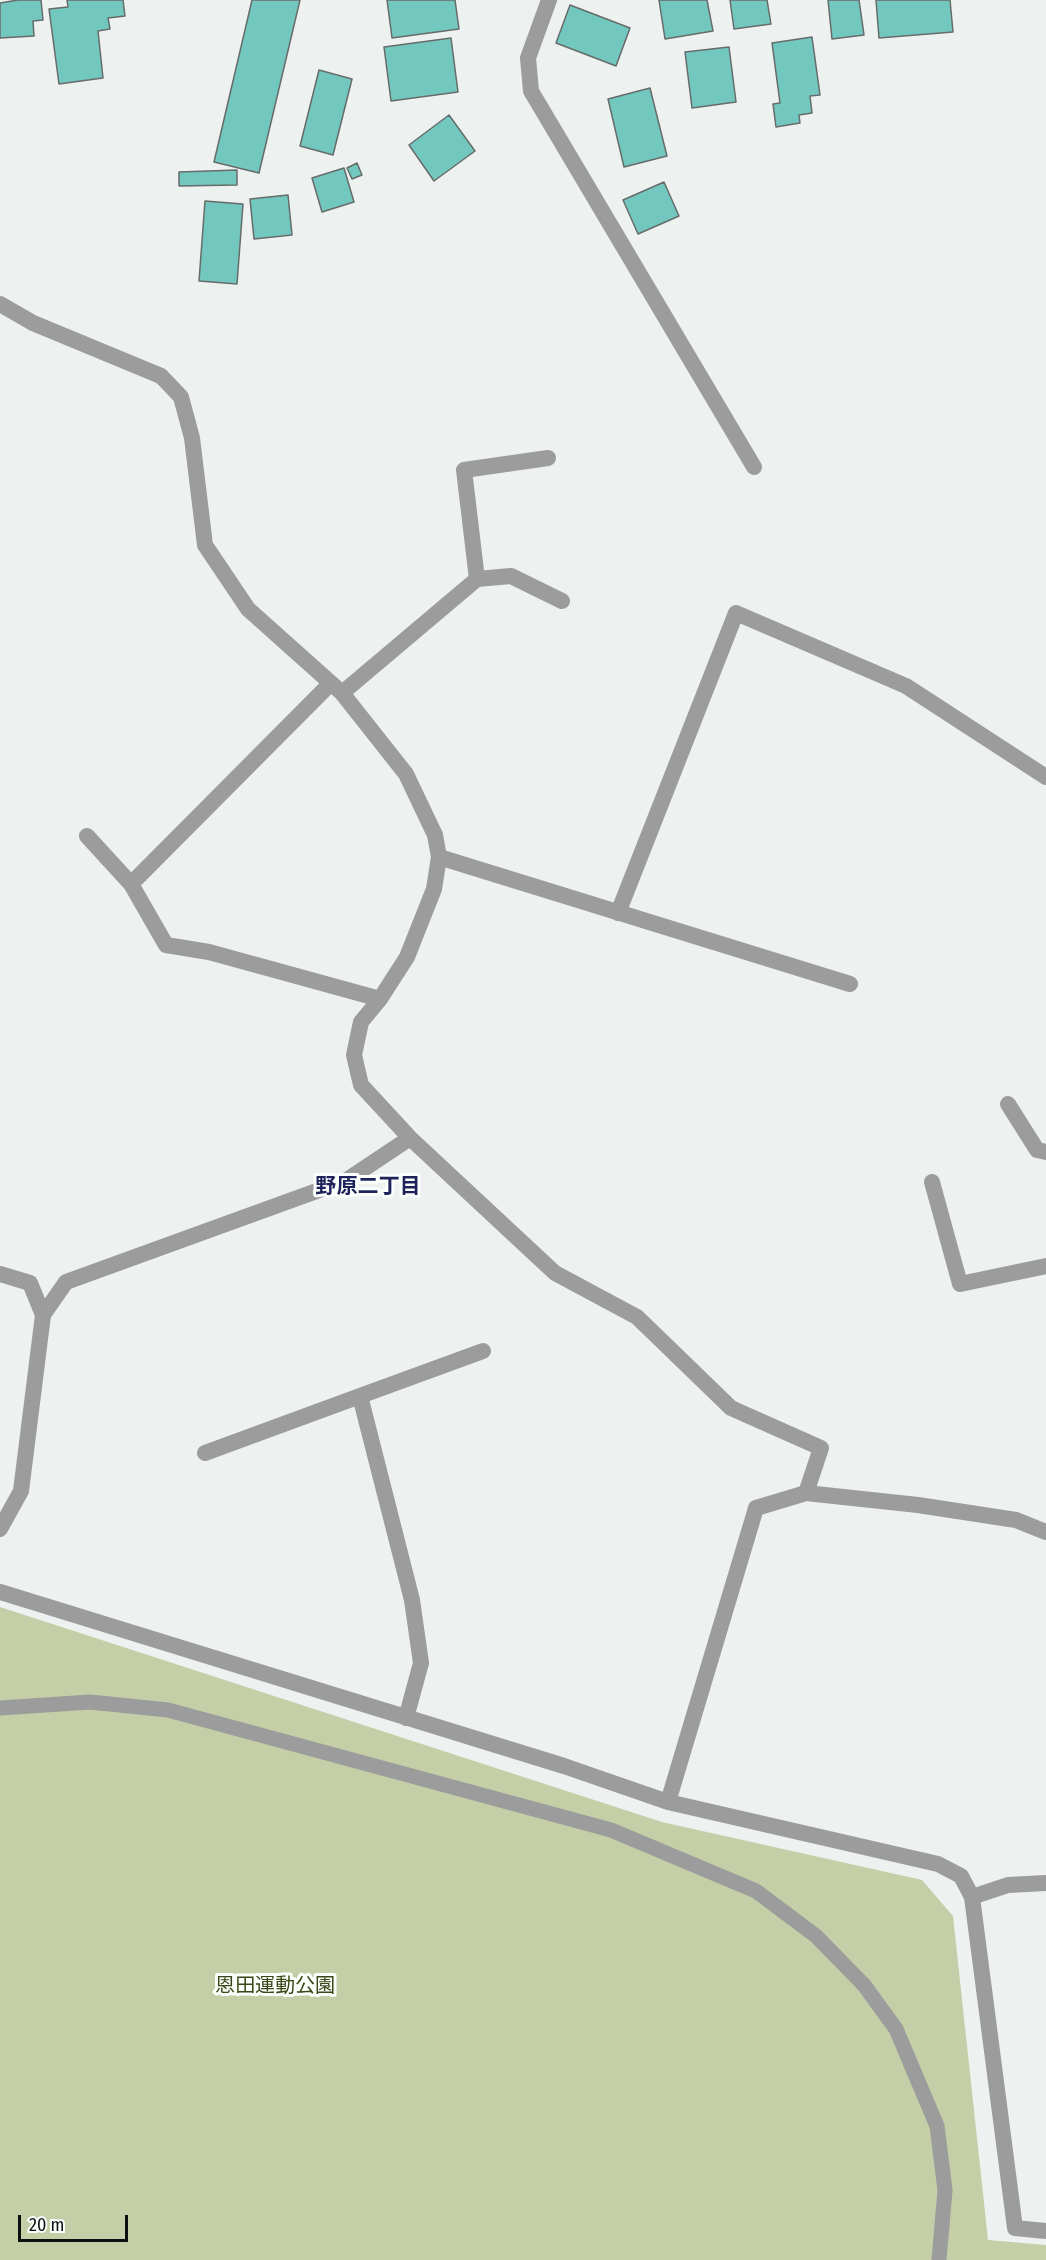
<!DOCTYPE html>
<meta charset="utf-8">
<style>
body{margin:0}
#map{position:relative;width:1046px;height:2260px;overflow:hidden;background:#edf1ef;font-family:"Fira Sans Condensed",sans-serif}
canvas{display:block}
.scale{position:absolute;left:18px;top:2215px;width:110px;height:27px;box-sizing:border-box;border:3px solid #0d0f0e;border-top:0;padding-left:8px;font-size:18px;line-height:21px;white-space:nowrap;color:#0d0f0e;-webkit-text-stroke:4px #fafffc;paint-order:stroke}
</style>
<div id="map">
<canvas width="1046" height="2260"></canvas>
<div class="scale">20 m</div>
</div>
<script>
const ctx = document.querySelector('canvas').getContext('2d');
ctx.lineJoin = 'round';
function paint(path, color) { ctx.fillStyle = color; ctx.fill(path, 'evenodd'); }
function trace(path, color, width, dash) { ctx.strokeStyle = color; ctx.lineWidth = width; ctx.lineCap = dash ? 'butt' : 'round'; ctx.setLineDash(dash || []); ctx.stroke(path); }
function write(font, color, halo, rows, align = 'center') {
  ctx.font = font + ' "Fira Sans Condensed","Noto Sans JP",sans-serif'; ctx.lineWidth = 6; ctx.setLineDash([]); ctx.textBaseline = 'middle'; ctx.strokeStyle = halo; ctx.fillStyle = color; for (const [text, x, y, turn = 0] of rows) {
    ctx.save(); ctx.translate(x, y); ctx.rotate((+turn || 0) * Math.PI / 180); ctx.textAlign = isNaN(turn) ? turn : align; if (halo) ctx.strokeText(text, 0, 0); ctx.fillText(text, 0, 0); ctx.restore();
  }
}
paint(new Path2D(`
 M0 1607 662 1822 922 1880 953 1916 988 2240 1046 2245V2260H0Z`), '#c4cfa7');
const building = new Path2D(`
 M18 0H41L43 20 33 21 34 36 0 38V3Z
 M67 0H123L125 16 108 18 110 29 98 31 103 78 59 84 49 9 68 7Z
 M252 0H300L259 173 214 162Z
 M387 0H455L459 29 392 38Z
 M659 0H707L713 31 665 39Z
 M730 0H767L771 24 734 29Z
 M828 0H859L864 35 832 39Z
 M876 0H950L953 32 879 38Z
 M570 5 630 28 616 66 556 43Z
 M812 37 820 95 810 96 812 113 799 115 800 123 776 127 773 104 780 103 772 43Z
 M451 38 458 92 391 101 384 47Z
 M729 47 736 102 692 108 685 52Z
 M319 70 352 79 333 155 300 146Z
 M650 88 667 156 624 167 608 99Z
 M449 115 475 151 434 181 409 145Z
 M357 163 362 175 352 179 347 168Z
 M344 168 354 202 322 212 312 178Z
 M237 170V185L179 186V172Z
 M664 182 679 216 638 234 623 200Z
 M288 195 292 235 254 239 250 199Z
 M205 201 243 204 237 284 199 281Z`);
paint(building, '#72c7be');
trace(building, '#676c6b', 1.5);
trace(new Path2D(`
 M0 1708 90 1702 168 1710 611 1830 756 1891 816 1936 864 1985 896 2029 937 2126 945 2190 939 2260`), '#9b9c9b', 15);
trace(new Path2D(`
 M549 0 528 58 531 91 754 467
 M0 304 33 323 161 376 181 397 192 438 205 545 248 609 342 693 406 774 435 835 439 857 434 889 407 957 380 999 361 1022 354 1055 361 1085 410 1138 555 1273 637 1317 731 1408 821 1448 806 1493
 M477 579 464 470 548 458
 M342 693 477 579 511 576 562 601
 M87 836 131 884 166 945 209 952 380 999
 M439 857 850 984
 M131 884 331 683
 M618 913 736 613 906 686 1046 777
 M1008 1104 1037 1150 1046 1152
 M932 1182 960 1284 1046 1266
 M0 1274 30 1283 43 1315
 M360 1396 483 1351
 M205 1453 360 1396 412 1600 421 1663 406 1718
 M0 1529 21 1491 43 1315 66 1282 347 1180 410 1138
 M0 1592 564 1766 668 1802 938 1864 961 1876 972 1897 1015 2228 1046 2231
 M668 1802 756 1508 806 1493 918 1505 1016 1520 1046 1532
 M972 1897 1008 1885 1046 1883`), '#9b9c9b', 16);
write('20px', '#3b4517', '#fafffc', [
 ["恩田運動公園",275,1986]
]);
write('bold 21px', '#1f215a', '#fafffc', [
 ["野原二丁目",368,1187]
]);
</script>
